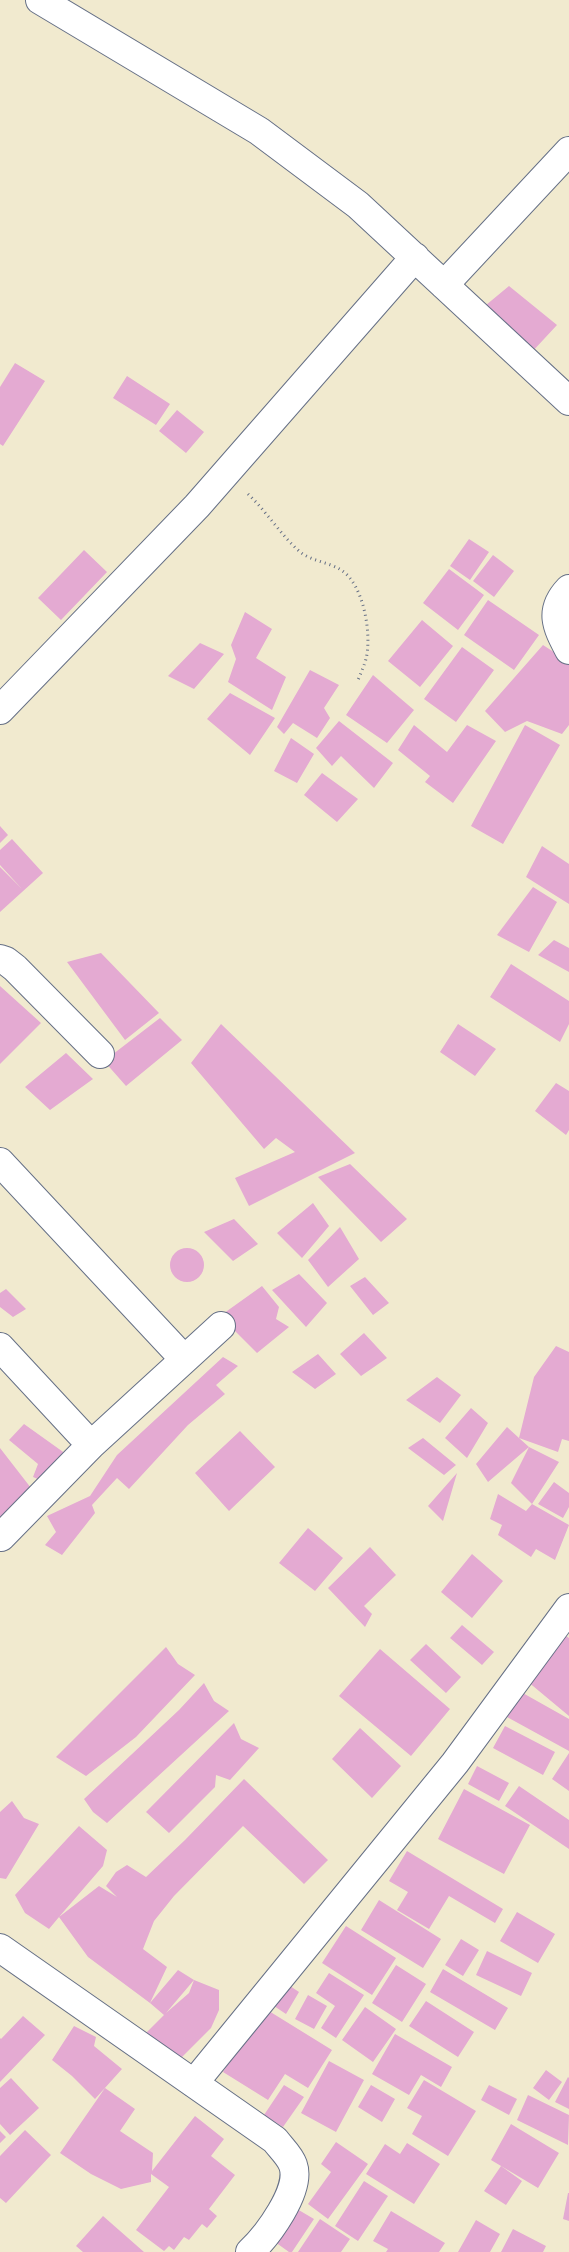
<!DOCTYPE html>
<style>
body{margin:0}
canvas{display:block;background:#f1eacf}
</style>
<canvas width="569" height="2252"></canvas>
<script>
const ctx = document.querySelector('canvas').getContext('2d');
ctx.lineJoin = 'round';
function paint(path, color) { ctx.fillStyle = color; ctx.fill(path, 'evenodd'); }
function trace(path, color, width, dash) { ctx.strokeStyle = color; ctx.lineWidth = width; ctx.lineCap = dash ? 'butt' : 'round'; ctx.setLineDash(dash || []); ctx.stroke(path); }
paint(new Path2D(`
 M509 286 557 325 531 353 480 310Z
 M15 363 45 381 3 446 0 444V387Z
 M127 376 170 404 156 425 113 398Z
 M177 410 204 432 186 453 159 431Z
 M469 539 489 552 470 580 450 566Z
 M84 550 107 572 61 620 38 598Z
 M493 555 514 571 494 597 473 581Z
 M449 569 484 595 458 630 423 603Z
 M488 600 539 635 514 670 464 635Z
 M245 612 272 629 256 658 286 677 272 710 228 682 236 659 231 645Z
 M422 620 453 646 420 687 388 661Z
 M200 643 224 654 194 689 168 676Z
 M543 645 569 662V725L562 734 527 721 505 732 485 711Z
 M462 647 494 670 456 722 424 699Z
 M310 670 339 685 324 708 330 718 317 738 293 723 284 734 277 727Z
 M373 675 414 710 387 743 346 715Z
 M230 693 275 718 250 755 207 719Z
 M339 721 393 763 374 788 341 756 332 766 316 748Z
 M414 725 447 752 467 725 496 741 453 803 425 782 430 776 398 750Z
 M525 725 560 745 503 844 471 826Z
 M291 738 314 754 297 783 274 771Z
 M322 773 358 799 337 822 304 795Z
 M0 826 8 835 0 843Z
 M12 839 43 873 0 912V867L22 889 0 865V850Z
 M542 846 569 864V904L526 877Z
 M533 887 557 902 529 952 497 935Z
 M554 940 569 948V972L538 955Z
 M101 953 159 1013 125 1040 67 962Z
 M511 964 569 1001V1024L560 1042 490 997Z
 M0 986 41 1023 0 1064Z
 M160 1018 182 1040 126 1086 104 1061Z
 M221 1024 355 1153 249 1206 235 1178 295 1152 276 1138 264 1149 191 1063Z
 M458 1024 496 1049 475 1076 440 1052Z
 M66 1053 93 1079 50 1110 25 1087Z
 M556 1083 569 1091V1130L566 1135 535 1111Z
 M350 1164 407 1219 381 1242 318 1177Z
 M313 1203 329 1226 302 1258 277 1233Z
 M234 1219 258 1244 233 1261 204 1232Z
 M340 1227 359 1259 328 1287 308 1260Z
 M170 1265a17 17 0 1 1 34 0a17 17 0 1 1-34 0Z
 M299 1274 327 1303 306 1327 272 1290Z
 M365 1277 389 1303 373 1315 350 1286Z
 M262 1286 279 1307 276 1319 289 1327 257 1353 220 1316Z
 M6 1289 26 1309 13 1317 0 1307V1293Z
 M364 1333 387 1358 361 1376 340 1354Z
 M556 1346 569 1352V1441L562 1439 558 1452 519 1438 529 1447 488 1482 476 1464 507 1427 519 1438 534 1377Z
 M318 1354 336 1374 315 1389 292 1372Z
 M223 1357 238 1366 216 1385 225 1394 188 1425 129 1489 117 1478 92 1505 95 1513 62 1555 45 1545 56 1532 47 1516 90 1496 117 1455Z
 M437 1377 461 1395 440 1423 406 1400Z
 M471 1408 488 1423 467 1458 445 1438Z
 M24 1424 66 1454 40 1480 33 1477 38 1464 9 1440Z
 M240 1431 275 1467 229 1511 195 1473Z
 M423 1438 456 1465 444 1475 408 1448Z
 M529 1447 559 1462 532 1504 569 1525 555 1560 536 1549 531 1557 498 1535 502 1525 490 1519 498 1494 526 1511 532 1504 511 1483Z
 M0 1448 31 1488 0 1520Z
 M457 1473 443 1521 428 1506Z
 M554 1482 569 1493V1507L563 1518 538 1504Z
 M308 1528 343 1558 315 1591 279 1563Z
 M370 1547 396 1575 364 1606 372 1614 365 1627 328 1588Z
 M472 1554 503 1581 472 1618 441 1592Z
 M462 1625 494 1652 482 1665 450 1638Z
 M566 1636 569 1638V1716L527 1681Z
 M426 1644 461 1677 446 1693 410 1660Z
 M166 1647 178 1664 195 1675 136 1737 86 1776 56 1757Z
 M380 1649 450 1709 411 1756 339 1696Z
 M204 1683 214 1701 229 1711 107 1823 93 1812 84 1799 179 1710Z
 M521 1692 569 1719V1751L507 1717Z
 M234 1723 241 1739 259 1748 230 1780 216 1775 215 1787 169 1833 146 1812Z
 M505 1726 555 1752 543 1775 493 1748Z
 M360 1728 401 1766 372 1798 332 1759Z
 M569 1753V1791L552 1779Z
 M477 1766 509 1783 499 1801 468 1784Z
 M244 1779 328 1860 304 1884 243 1826 174 1896 154 1921 143 1949 167 1967 150 2003 88 1957 59 1917 49 1929 25 1913 15 1895 79 1826 107 1850 103 1866 59 1917 99 1886 117 1897 106 1886 116 1872 127 1865 146 1877 185 1840Z
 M519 1786 569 1820V1849L505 1806Z
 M464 1789 530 1825 504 1874 438 1839Z
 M12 1801 24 1818 39 1824 6 1879 0 1878V1812Z
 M407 1851 503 1909 495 1923 449 1896 429 1929 397 1910 408 1892 389 1881Z
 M379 1900 441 1939 423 1968 361 1930Z
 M517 1912 555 1934 538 1963 500 1941Z
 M346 1926 396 1958 372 1995 322 1963Z
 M461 1939 479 1950 463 1976 445 1965Z
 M487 1951 532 1973 521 1996 476 1975Z
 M396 1965 426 1984 402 2022 372 2003Z
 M443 1969 508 2008 495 2030 430 1992Z
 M178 1970 194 1980 166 2013 189 1993 194 1980 219 1990V2010L211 2028 181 2058 146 2033 164 2015 150 2003Z
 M329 1973 364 1995 336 2038 321 2028 335 2006 316 1993Z
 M287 1984 299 1992 286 2014 274 2006Z
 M308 1995 327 2006 314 2029 295 2019Z
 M426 2001 474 2032 458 2057 409 2026Z
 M365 2007 396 2029 373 2062 342 2040Z
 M264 2008 332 2050 308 2088 285 2074 268 2100 223 2072Z
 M23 2016 45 2035 0 2082V2038L1 2039Z
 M74 2026 96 2037 94 2046 122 2069 95 2099 72 2076 52 2060Z
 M395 2034 452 2067 441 2087 421 2075 409 2095 372 2074Z
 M329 2061 364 2080 336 2132 301 2113Z
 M546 2070 562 2082 549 2100 533 2088Z
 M568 2077 569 2078V2109L555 2102Z
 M11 2078 39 2108 10 2135 0 2124V2088Z
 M424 2080 476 2111 448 2156 412 2134 422 2116 407 2108Z
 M284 2085 304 2097 283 2127 264 2115Z
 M371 2085 395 2099 382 2122 358 2107Z
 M489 2085 517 2099 509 2115 481 2100Z
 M105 2088 135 2109 120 2131 153 2153 152 2171 195 2116 224 2139 211 2156 235 2175 209 2209 217 2216 207 2228 202 2224 189 2240 184 2237 174 2250 169 2246 164 2251 136 2230 169 2187 151 2174V2182L121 2189 91 2174 60 2153Z
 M528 2095 569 2115 568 2145 517 2120Z
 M511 2124 559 2153 538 2188 491 2160Z
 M25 2130 51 2155 6 2203 0 2198V2156Z
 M0 2131 6 2137 0 2143Z
 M336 2142 368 2164 328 2219 308 2204 331 2172 321 2164Z
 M407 2143 440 2164 414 2204 366 2174 385 2144 400 2154Z
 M501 2166 522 2181 506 2205 484 2191Z
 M364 2181 388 2196 358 2241 335 2226Z
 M568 2193H569V2221L563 2219Z
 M297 2209 314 2219 292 2252H289L275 2242Z
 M391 2211 445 2243 439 2252H386L388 2249 373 2241Z
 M103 2216 144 2252H83L76 2246Z
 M320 2219 350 2239 341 2252H298Z
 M476 2220 500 2234 490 2252H458Z
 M513 2229 546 2246 543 2252H501Z`), '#e4aad2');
const street = new Path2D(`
 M40 0 259 131 358 205 569 401
 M444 285 569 151
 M569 589C548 611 557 627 569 650
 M0 710 197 506 415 257
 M0 959 6 961 15 968 100 1054
 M0 1162 184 1359
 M0 1347 91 1445 1 1537
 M91 1445 221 1326
 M194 2083 455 1763 569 1608`);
const secondary = new Path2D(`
 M0 1948 275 2140C281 2148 290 2156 293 2165 302 2190 267 2236 250 2252`);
trace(street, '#667086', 30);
trace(secondary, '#667086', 30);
trace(new Path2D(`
 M248 494C267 512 280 534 299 551 310 561 329 562 341 570 364 584 372 635 366 659 364 666 361 673 358 680`), '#667086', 3, [1, 4]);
trace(street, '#fff', 28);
trace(secondary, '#fff', 28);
</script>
